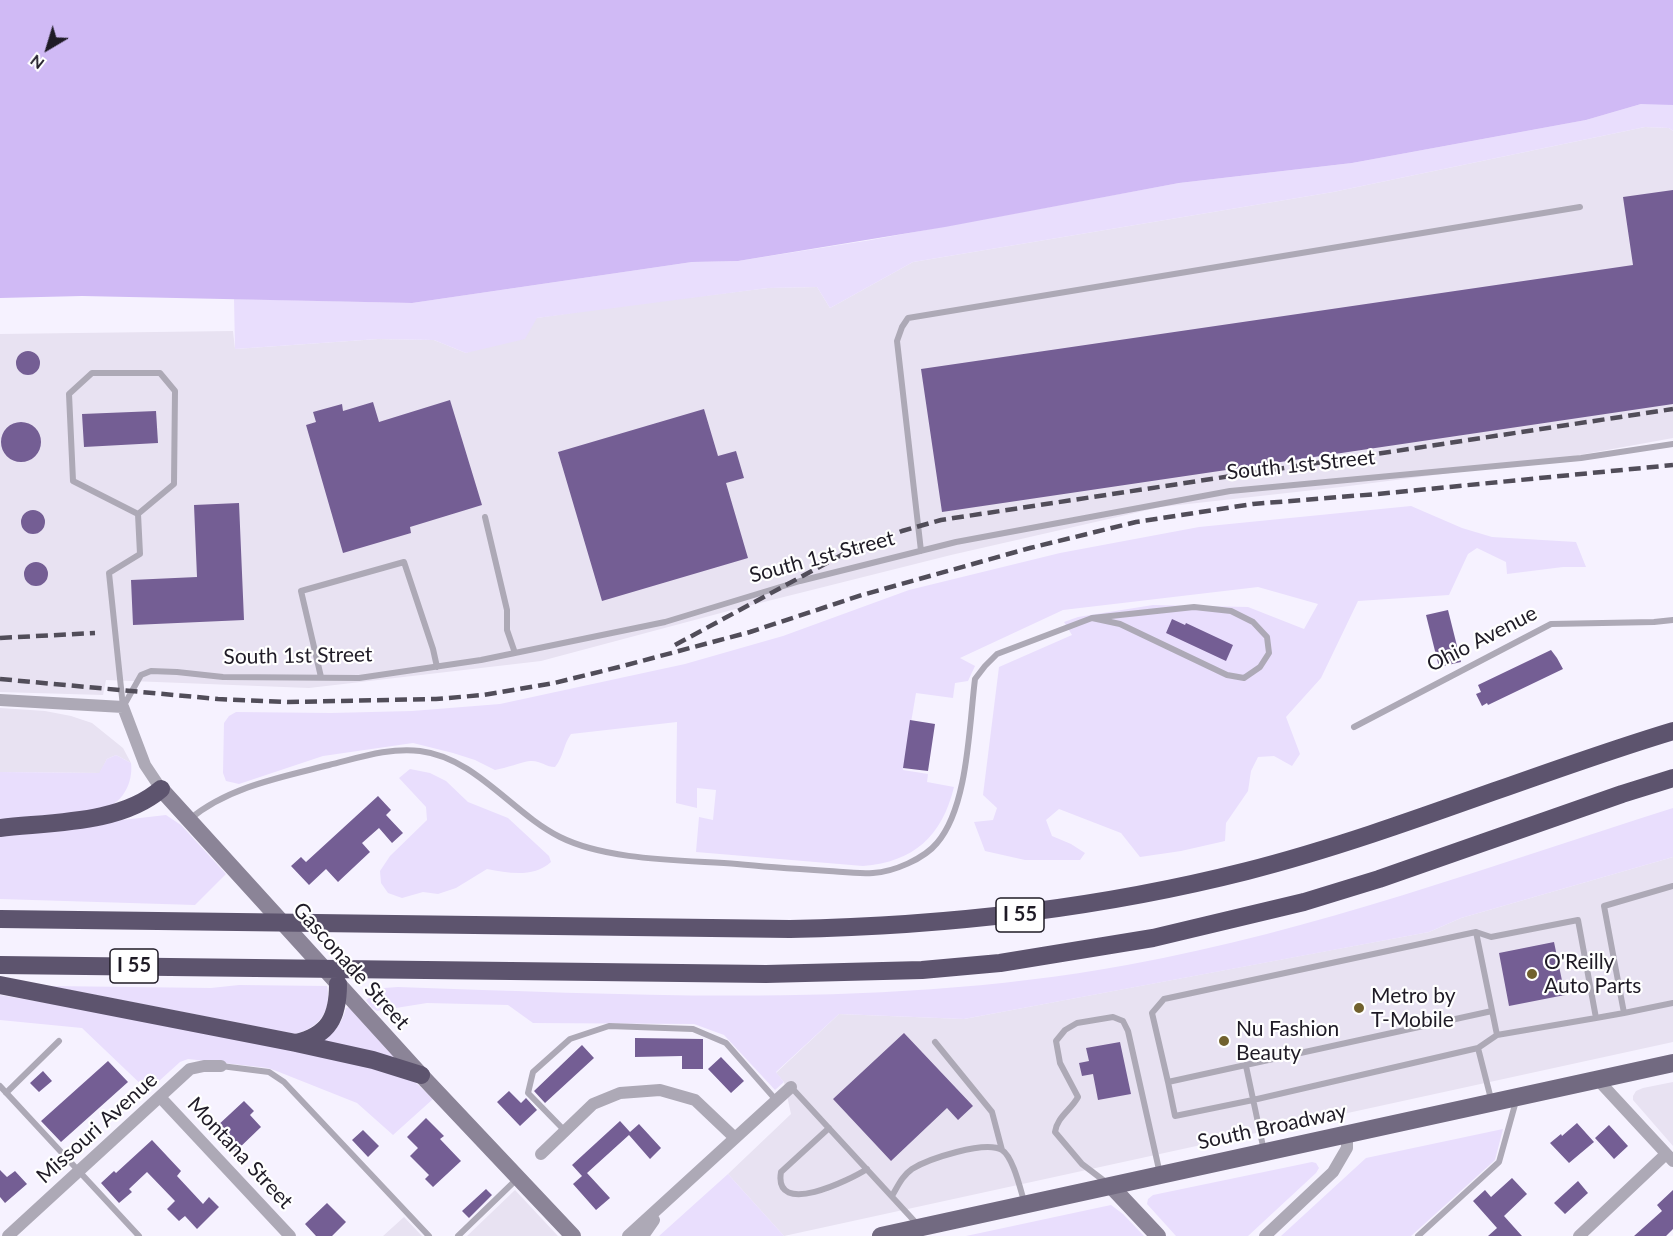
<!DOCTYPE html>
<style>
body{margin:0}
#map{position:relative;width:1673px;height:1236px;overflow:hidden;background:#f6f2ff;font-family:Lato,sans-serif}
canvas{display:block}
.north{position:absolute;left:18px;top:18px;width:60px;height:60px;-webkit-text-stroke:4px #fff;paint-order:stroke;rotate:218deg;font-size:16px;font-weight:700;line-height:24px;text-align:center;color:#1f1b26}
.north::after{content:'';display:block;margin:auto;width:21px;height:27px;background:#1f1b26;clip-path:polygon(50% 0,100% 100%,50% 72%,0 100%)}
</style>
<div id="map">
<canvas width="1673" height="1236"></canvas>
<div class="north">N</div>
</div>
<script>
const ctx = document.querySelector('canvas').getContext('2d');
ctx.lineJoin = 'round';
function paint(path, color) { ctx.fillStyle = color; ctx.fill(path, 'evenodd'); }
function trace(path, color, width, dash) { ctx.strokeStyle = color; ctx.lineWidth = width; ctx.lineCap = dash ? 'butt' : 'round'; ctx.setLineDash(dash || []); ctx.stroke(path); }
function write(font, color, halo, rows, align = 'center') {
  ctx.font = font + ' Lato,sans-serif'; ctx.lineWidth = 4.5; ctx.setLineDash([]); ctx.textBaseline = 'middle'; ctx.strokeStyle = halo; ctx.fillStyle = color; for (const [text, x, y, turn = 0] of rows) {
    ctx.save(); ctx.translate(x, y); ctx.rotate((+turn || 0) * Math.PI / 180); ctx.textAlign = isNaN(turn) ? turn : align; if (halo) ctx.strokeText(text, 0, 0); ctx.fillText(text, 0, 0); ctx.restore();
  }
}
paint(new Path2D(`
 M1645 127 1669 128 1673 131V438L1552 460 1341 487 1161 507 951 555 732 610 541 661 309 688 106 680 103 695 0 692V334L233 331 235 349 378 339 434 340 466 353 536 318 620 306 768 288 817 287 830 308 913 262 1333 192Z
 M0 708 45 711 71 716 92 723 123 748 131 763 116 755 107 759 100 773 0 772Z
 M1673 857V1042L784 1236 728 1174 791 1114 784 1082 776 1073 839 1014 964 1019 1332 950 1429 932 1461 918Z
 M1673 1082V1146L1633 1100V1096L1636 1091 1643 1088Z
 M515 1190 558 1236H467Z
 M404 1217 422 1236H383Z`), '#e8e2f2');
paint(new Path2D(`
 M1663 103 1673 105V131L1669 128 1645 127 1333 192 913 262 830 308 817 287 768 288 537 318 525 339 466 353 434 340 378 339 235 349 234 299 412 303 692 262 738 261 871 240 1179 183 1352 163 1586 120 1641 104Z
 M1411 506 1462 528 1492 537 1576 542 1586 567H1563L1507 574 1506 562 1477 548 1468 554 1449 595 1358 601 1321 678 1286 717 1300 754 1292 766 1274 756 1258 757 1251 771 1248 791 1226 823 1225 841 1181 851 1140 857 1121 833 1059 809 1046 820 1052 836 1071 844 1085 853 1080 860H1025L985 851 974 822 993 820 997 808 983 795 999 667 1072 635 1064 622 1078 617 1153 605 1248 607 1304 629 1318 604 1258 587 1063 610 960 658 975 666 968 681 955 683 953 698 916 693 903 770 928 774 927 782 954 787C942 836 914 862 863 866L696 852 699 817 713 820 716 790 697 788V808L676 803 677 722 571 734C563 745 564 756 555 767 546 767 540 760 530 761 522 762 506 768 495 770L475 760 453 753 413 743 323 756 239 784 226 781 223 773 224 723 229 716 236 712 331 713 412 711 500 704 685 664 783 636 909 590 1060 553 1199 527Z
 M116 755 131 763C133 779 126 798 110 806 98 812 82 812 69 813 46 816 23 819 0 822V772L99 773 107 759Z
 M410 769 430 773 446 781 468 802 508 818 549 856 551 862C533 878 509 873 487 869L456 888 438 894 423 892 402 898 388 893 381 883 380 871 390 856 427 820 426 807 399 778Z
 M1673 808V857L1461 918 1429 932 964 1019 839 1014 776 1072 784 1082 775 1090 724 1035 694 1024 533 1023 508 1005 427 1003 377 1011 372 1008 366 1000 384 988 398 987C641 995 886 1009 1127 965 1314 931 1493 865 1673 808Z
 M166 815 181 825 226 874 195 905 0 899V834Z
 M239 985 327 986C332 1011 319 1028 295 1034L50 986 211 988Z
 M0 995 112 1014 393 1071 413 1080 433 1099 393 1135 357 1103 279 1072 268 1068 188 1059 180 1062 148 1091 82 1028 0 1020Z
 M349 1007 397 1058 320 1042C334 1033 342 1024 346 1008Z
 M1503 1129 1495 1160 1411 1236H1281L1366 1158Z
 M1312 1162 1316 1163 1319 1168 1316 1173 1248 1236H1176L1147 1204 1148 1199 1153 1195Z
 M728 1174 784 1236H659Z
 M1111 1205 1123 1214 1144 1236H966Z`), '#e9defd');
paint(new Path2D(`
 M0 0H1673V105L1641 104 1586 120 1352 163 1179 183 945 227 738 261 692 262 412 303 82 296 0 298Z`), '#d0baf5');
paint(new Path2D(`
 M1673 190V404L942 512 921 369 1633 265 1623 197Z
 M16 363a12 12 0 1 1 24 0a12 12 0 1 1-24 0Z
 M450 400 482 505 410 527 411 533 343 553 306 425 316 422 313 412 342 404 343 411 373 402 379 422Z
 M704 409 718 456 736 451 744 478 726 483 748 558 602 601 558 452Z
 M156 411 158 443 84 447 82 414Z
 M1 442a20 20 0 1 1 40 0a20 20 0 1 1-40 0Z
 M239 503 244 620 133 625 131 580 197 577 194 505Z
 M21 522a12 12 0 1 1 24 0a12 12 0 1 1-24 0Z
 M24 574a12 12 0 1 1 24 0a12 12 0 1 1-24 0Z
 M1448 610 1461 662 1439 667 1426 615Z
 M1172 619 1185 625 1186 623 1233 645 1226 661 1166 633Z
 M1551 650 1557 658 1563 669 1488 705 1487 703 1482 706 1476 694 1481 692 1478 685Z
 M910 720 935 724 928 771 903 768Z
 M378 796 391 810 386 815 403 833 392 843 379 828 362 843 370 852 338 882 326 869 309 885 291 866 301 857 306 862Z
 M1554 942 1565 995 1509 1006 1499 953Z
 M904 1033 973 1106 958 1120 947 1108 891 1161 833 1099Z
 M635 1038 703 1039V1069H682V1056L635 1057Z
 M1120 1042 1131 1094 1098 1100 1093 1074 1082 1076 1079 1063 1089 1061 1086 1048Z
 M582 1045 594 1058 545 1103 534 1091Z
 M721 1057 744 1081 731 1093 708 1069Z
 M108 1061 128 1082 61 1142 41 1121Z
 M43 1071 52 1081 39 1092 30 1083Z
 M509 1091 521 1103 526 1098 537 1110 520 1126 497 1102Z
 M244 1101 254 1111 250 1115 261 1127 235 1152 227 1144 229 1141 216 1127Z
 M426 1118 444 1136 440 1139 461 1161 433 1187 425 1179 429 1175 410 1156 418 1148 407 1137Z
 M620 1121 630 1132 639 1124 661 1148 650 1159 629 1135 587 1173 610 1198 596 1210 573 1184 582 1176 572 1165Z
 M1577 1123 1594 1142 1569 1163 1550 1143 1561 1134 1562 1136Z
 M1609 1125 1628 1146 1614 1159 1595 1138Z
 M363 1130 379 1146 368 1157 352 1140Z
 M152 1140 181 1171 177 1176 203 1204 209 1197 219 1207 197 1229 185 1216 179 1221 167 1209 175 1201 147 1172 129 1189 132 1192 119 1203 101 1183 114 1171 116 1173Z
 M0 1170 7 1177 15 1171 27 1184 5 1203 0 1197Z
 M1512 1178 1527 1194 1504 1216 1522 1236H1488L1497 1228 1473 1201 1485 1190 1491 1197Z
 M1578 1181 1588 1193 1565 1214 1554 1203Z
 M486 1189 492 1195 469 1218 462 1211Z
 M1673 1190V1229L1666 1236H1634L1662 1211 1657 1205Z
 M327 1203 346 1222 332 1236H316L305 1224Z`), '#745e94');
trace(new Path2D(`
 M92 373H160L175 391 174 484 138 514 73 481 69 394Z
 M485 517 507 610V630L515 653
 M921 551 897 341 902 327 908 318 1580 207
 M321 677 301 591 404 562 433 649 437 667
 M123 707 141 675 151 671 177 672 223 677 359 678 481 660 665 622 800 581 956 542 1230 491 1581 458 1673 444
 M123 707 109 573 140 554 138 514
 M1354 727 1551 624 1654 622 1673 620
 M190 819C228 787 282 777 329 765 358 758 390 747 420 751 476 758 512 813 560 837 608 861 683 860 737 864 767 867 798 869 829 871 843 872 858 874 873 873 893 872 924 859 937 843 968 807 969 727 975 679L985 666 997 654 1092 618 1194 607 1231 611 1253 622 1267 637 1269 653 1260 667 1244 678 1227 675 1120 624 1092 618
 M1476 932 1164 999 1152 1013 1168 1082 1492 1011
 M1624 1013 1673 1003
 M1497 1035 1596 1018
 M935 1042 992 1112 1002 1150
 M1478 1048 1491 1099
 M221 1066 269 1072 284 1082 429 1236
 M1246 1066 1264 1151
 M1168 1082 1175 1116 1253 1100 1478 1048 1497 1035 1476 932 1491 937 1578 920 1596 1018 1624 1013 1604 906 1673 886
 M0 1086 139 1236
 M791 1087 918 1225
 M6 1093 59 1041
 M829 1128 781 1172C773 1218 850 1180 867 1169
 M565 1131 528 1093 533 1072 570 1039 609 1026 693 1029 726 1043 776 1100
 M1107 1183 1082 1164 1055 1132C1057 1117 1071 1110 1078 1097L1060 1063 1056 1041 1065 1030 1077 1023 1113 1017 1123 1021 1128 1031 1160 1174
 M892 1196C898 1186 902 1176 912 1169 928 1159 985 1140 1002 1150 1013 1157 1020 1188 1024 1201
 M458 1236 518 1178
 M1418 1236 1499 1162 1516 1101`), '#ada9b6', 6);
trace(new Path2D(`
 M0 700 123 707 145 765 161 789
 M1598 1080 1673 1161
 M160 1097 290 1236
 M541 1154 593 1104 620 1093 660 1090 695 1100 735 1138
 M8 1236 190 1069 204 1066H221
 M628 1236 791 1087
 M643 1236 654 1220
 M1265 1236 1333 1172 1347 1148V1134
 M1579 1236 1666 1154`), '#ada9b6', 12);
trace(new Path2D(`
 M161 789 421 1075 573 1236
 M1111 1186 1158 1236`), '#8b8497', 16);
trace(new Path2D(`
 M881 1236 1673 1063`), '#726a81', 18);
trace(new Path2D(`
 M0 828C51 822 121 824 161 789
 M0 919 790 929C945 926 1097 909 1247 871 1392 834 1530 774 1673 731
 M0 965 766 974 922 970 1000 963 1153 938 1304 902 1379 879 1622 794 1673 778
 M0 985 296 1043 373 1060 421 1075
 M296 1043C329 1035 338 1017 338 984`), '#5d546e', 18);
trace(new Path2D(`
 M0 638 95 633
 M675 645 847 552 902 531 941 520 1673 409
 M0 679 218 699 288 702 436 699 483 695 554 683 619 667 750 632 862 595 1030 548 1136 522 1253 504 1377 494 1673 465`), '#514d59', 4.5, [12, 6]);
for (const [x, y, r, color] of [
 [1532,974,6,"#71612e"],
 [1359,1008,6,"#71612e"],
 [1224,1041,6,"#71612e"]
]) { const dot = new Path2D(); dot.arc(x, y, r, 0, 2 * Math.PI); ctx.fillStyle = color; ctx.fill(dot); trace(dot, '#fff', 2); }
for (const [x, y, w] of [
 [1020,915,48],
 [134,966,48]
]) { const box = new Path2D(); box.roundRect(x - w / 2, y - 17, w, 34, 4.5); ctx.fillStyle = '#fff'; ctx.fill(box); trace(box, '#1f1b26', 1.5); }
write('bold 20px', '#1f1b26', null, [
 ["I 55",1020,915],
 ["I 55",134,966]
]);
write('21px', '#1f1b26', '#fff', [
 ["South 1st Street",1301,465,-6],
 ["South 1st Street",822,557,-15],
 ["Ohio Avenue",1482,639,-27],
 ["South 1st Street",298,656,-1],
 ["Gasconade Street",351,966,48],
 ["South Broadway",1272,1127,-12],
 ["Missouri Avenue",97,1128,-42],
 ["Montana Street",240,1153,47]
]);
write('21px', '#1f1b26', '#fff', [
 ["O'Reilly",1544,962],
 ["Auto Parts",1544,986],
 ["Metro by",1371,996],
 ["T-Mobile",1371,1020],
 ["Nu Fashion",1236,1029],
 ["Beauty",1236,1053]
], 'left');
</script>
